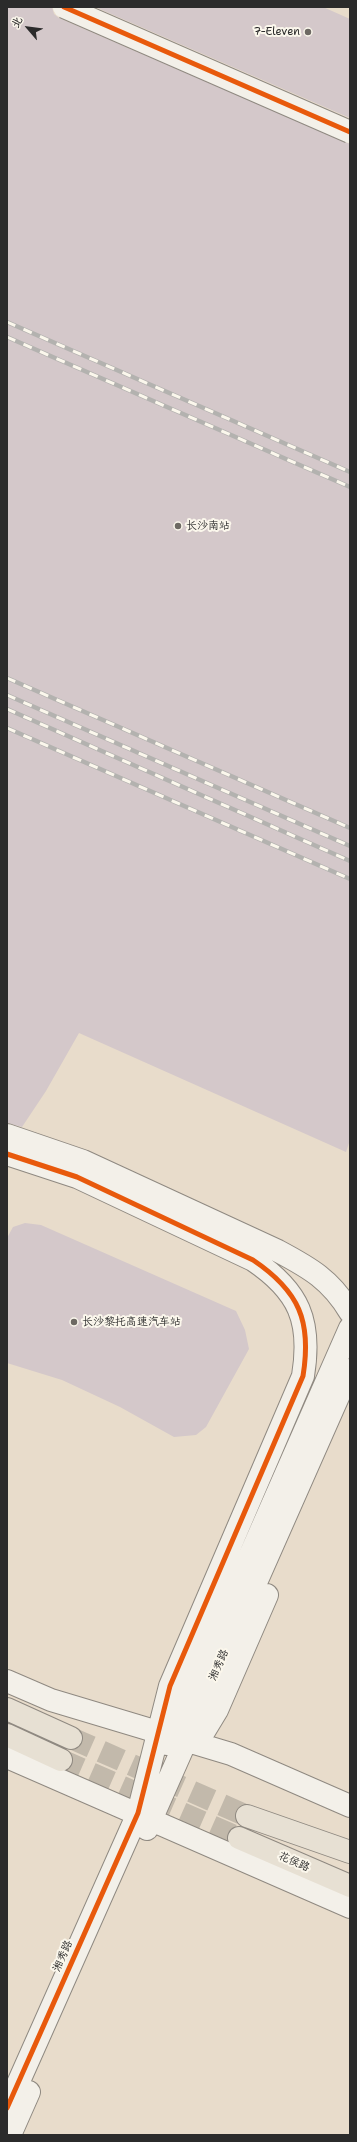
<!DOCTYPE html>
<meta charset="utf-8">
<style>
body{margin:0}
#map{position:relative;width:357px;height:2142px;overflow:hidden;background:#e8dccb;font-family:"Shantell Sans","LXGW WenKai TC",sans-serif}
canvas{display:block}
.frame{position:absolute;inset:0;border:8px solid #2b2b2b;pointer-events:none}
.north{position:absolute;left:8px;top:8px;width:40px;height:40px;-webkit-text-stroke:3px #fbf7ec;paint-order:stroke;rotate:298deg;font-size:11px;font-weight:700;line-height:16px;text-align:center;color:#2b2b2b}
.north::after{content:'';display:block;margin:auto;width:14px;height:18px;background:#2b2b2b;clip-path:polygon(50% 0,100% 100%,50% 72%,0 100%)}
</style>
<div id="map">
<canvas width="357" height="2142"></canvas>
<div class="frame"></div>
<div class="north">北</div>
</div>
<script>
const ctx = document.querySelector('canvas').getContext('2d');
ctx.lineJoin = 'round';
function paint(path, color) { ctx.fillStyle = color; ctx.fill(path, 'evenodd'); }
function trace(path, color, width, dash) { ctx.strokeStyle = color; ctx.lineWidth = width; ctx.lineCap = dash ? 'butt' : 'round'; ctx.setLineDash(dash || []); ctx.stroke(path); }
function write(font, color, halo, rows, align = 'center') {
  ctx.font = font + ' "Shantell Sans","LXGW WenKai TC",sans-serif'; ctx.lineWidth = 4; ctx.setLineDash([]); ctx.textBaseline = 'middle'; ctx.strokeStyle = halo; ctx.fillStyle = color; for (const [text, x, y, turn = 0] of rows) {
    ctx.save(); ctx.translate(x, y); ctx.rotate((+turn || 0) * Math.PI / 180); ctx.textAlign = isNaN(turn) ? turn : align; if (halo) ctx.strokeText(text, 0, 0); ctx.fillText(text, 0, 0); ctx.restore();
  }
}
paint(new Path2D(`
 M7 7H52L54 14 59 18 350 144V1140L346 1152 79 1033 46 1091 22 1127 7 1123Z
 M95 7H323L350 19V118Z
 M25 1223 41 1225 236 1311 245 1330 249 1349 206 1427 196 1435 174 1437 120 1407 62 1380 7 1363V1238L13 1227Z`), '#d4c8ca');
trace(new Path2D(`
 M71 1738 247 1816
 M61 1760 239 1838`), '#c2b9ab', 22, [22, 11]);
const secondary = new Path2D(`
 M7 1135 83 1161 278 1251C310 1268 331 1280 350 1312
 M7 1154 77 1177 253 1260C299 1291 312 1321 303 1376L170 1686 138 1813
 M7 1681 51 1700 231 1754 350 1806
 M197 1743 217 1710 267 1595
 M167 1744 350 1328
 M7 1757 350 1907
 M147 1829 350 1370
 M7 2108 144 1800
 M10 2135 29 2092`);
const primary = new Path2D(`
 M7 1709 71 1738
 M7 1735 61 1760
 M247 1816 350 1852
 M239 1838 350 1886`);
trace(secondary, '#8f8981', 24);
trace(primary, '#8f8981', 24);
trace(secondary, '#f3f0e9', 22);
trace(primary, '#e7e0d3', 22);
const rail = new Path2D(`
 M7 322 350 472
 M7 337 350 487
 M7 678 350 828
 M7 695 350 846
 M7 709 350 861
 M7 728 350 879`);
trace(rail, '#b3b2af', 4.5);
trace(rail, '#fbf7ec', 3, [9]);
const secondaryBridge = new Path2D(`
 M64 7 350 132`);
trace(secondaryBridge, '#8f8981', 24, []);
trace(secondaryBridge, '#f3f0e9', 22);
trace(new Path2D(`
 M64 7 350 132
 M7 1154 77 1177 253 1260C299 1291 312 1321 303 1376L170 1686 138 1813 7 2108`), '#e8590c', 5);
for (const [x, y, r, color] of [
 [308,32,4,"#6d6963"],
 [178,526,4,"#6d6963"],
 [74,1322,4,"#6d6963"]
]) { const dot = new Path2D(); dot.arc(x, y, r, 0, 2 * Math.PI); ctx.fillStyle = color; ctx.fill(dot); trace(dot, '#fbf7ec', 1.5); }
write('11px', '#2b2b2b', '#fbf7ec', [
 ["7-Eleven",300,32,"right"],
 ["长沙南站",186,526],
 ["长沙黎托高速汽车站",82,1322]
], 'left');
write('11px', '#2b2b2b', '#fbf7ec', [
 ["湘秀路",219,1665,-66],
 ["花侯路",294,1862,24],
 ["湘秀路",63,1956,-66]
]);
</script>
